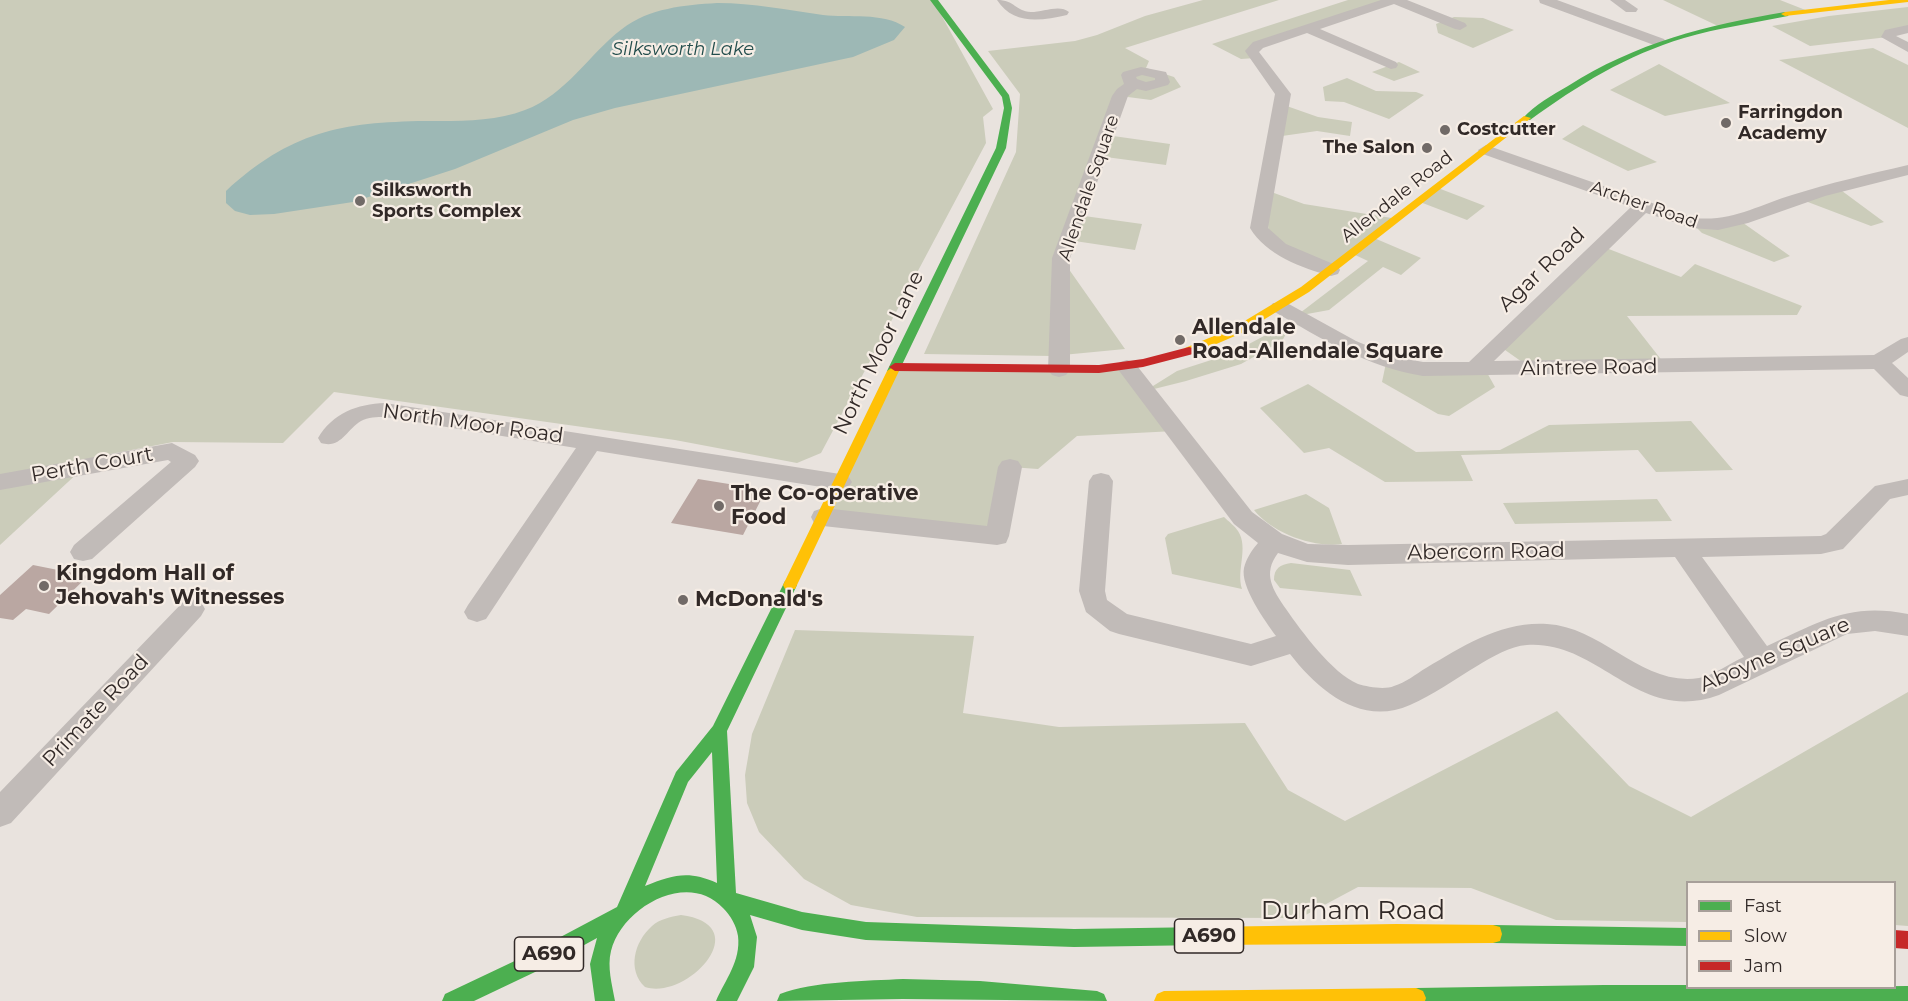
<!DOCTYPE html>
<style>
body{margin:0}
#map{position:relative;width:1908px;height:1001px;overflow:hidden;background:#e9e3de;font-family:Montserrat,sans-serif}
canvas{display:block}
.legend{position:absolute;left:1686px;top:881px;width:210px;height:108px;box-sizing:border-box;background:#f6ede5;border:2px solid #a79f99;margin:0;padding:8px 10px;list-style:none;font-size:18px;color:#312927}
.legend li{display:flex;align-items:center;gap:12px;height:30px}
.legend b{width:30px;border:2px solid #a79f99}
</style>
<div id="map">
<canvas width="1908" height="1001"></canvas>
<ul class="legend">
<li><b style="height:8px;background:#4caf50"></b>Fast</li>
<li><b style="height:8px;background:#ffc107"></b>Slow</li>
<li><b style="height:8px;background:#c62828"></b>Jam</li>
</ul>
</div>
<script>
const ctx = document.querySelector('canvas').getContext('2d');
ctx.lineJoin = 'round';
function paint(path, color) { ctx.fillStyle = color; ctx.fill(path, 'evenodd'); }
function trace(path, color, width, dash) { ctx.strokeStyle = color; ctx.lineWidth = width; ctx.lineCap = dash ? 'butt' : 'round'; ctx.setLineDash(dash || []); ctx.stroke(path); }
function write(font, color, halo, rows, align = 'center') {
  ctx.font = font + ' Montserrat,sans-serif'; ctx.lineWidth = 4.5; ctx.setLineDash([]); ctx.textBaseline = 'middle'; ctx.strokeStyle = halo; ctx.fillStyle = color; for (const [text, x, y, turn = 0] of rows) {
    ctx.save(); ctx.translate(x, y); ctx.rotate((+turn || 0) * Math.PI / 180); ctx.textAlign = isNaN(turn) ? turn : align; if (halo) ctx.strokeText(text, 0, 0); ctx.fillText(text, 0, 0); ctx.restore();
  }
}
paint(new Path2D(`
 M0 0H933L993 109 983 117 986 143 821 453 797 463 675 440 334 392 283 443 173 442 95 457 0 545Z
 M1203 0H1279L1125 48 1149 61 1146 68 1174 77 1181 87 1151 100 1120 96 1106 135 1170 144 1166 165 1098 156 1077 215 1142 224 1135 250 1068 240 1061 258 1125 349 1052 356 924 354 1016 152 1020 94 988 51 1075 41 1097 35 1145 16Z
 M1348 0H1394L1258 45 1255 58 1241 59 1212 44Z
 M1663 0H1780L1808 11 1718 26Z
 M1908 7V29L1888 37 1810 46 1772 26 1829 16Z
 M1454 17 1483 18 1514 30 1473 48 1438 33 1436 24Z
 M1873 48 1908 65V128L1779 60Z
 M1399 62 1420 72 1394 81 1372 72Z
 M1659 64 1730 103 1665 116 1610 90Z
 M1347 78 1376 91 1416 92 1424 95 1389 119 1344 102 1325 101 1323 87Z
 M1281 104 1318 117 1352 122 1350 136 1317 131 1275 137Z
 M1583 125 1657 162 1628 171 1562 139Z
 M1438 188 1485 206 1467 220 1420 202Z
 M1838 188 1884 222 1871 226 1800 199Z
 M1266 190 1304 204 1398 219 1374 238 1421 258 1401 275 1383 267 1329 310 1296 316 1282 341 1241 364 1186 381 1146 391 1175 431 1077 436 1038 469 1010 467 997 536 823 517 895 367H1127L1145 391 1177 371 1230 354 1264 336 1296 316 1368 261 1353 254 1331 270 1269 242Z
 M1739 220 1790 256 1774 262 1702 233 1692 223Z
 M1601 246 1681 277 1695 264 1802 306 1797 315 1627 316 1667 367 1532 369 1498 345Z
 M1386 363 1485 369 1495 387 1449 416 1438 414 1382 382Z
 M1308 384 1416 452 1500 450 1549 425 1691 421 1733 470 1656 472 1638 450 1461 455 1473 481 1385 482 1329 448 1304 453 1260 408Z
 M1306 494 1329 508 1342 544C1313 548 1272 533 1254 510Z
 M1657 499 1672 521 1515 524 1503 503Z
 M1224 517C1228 521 1235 526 1238 531 1249 548 1236 570 1242 589L1172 574 1165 538 1168 534Z
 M1291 563 1350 570 1362 596 1280 588 1274 580C1274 568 1280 565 1291 563Z
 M795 630 974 636 963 713 1059 727 1245 723 1288 790 1345 821 1557 711 1629 786 1691 817 1908 692V926L1895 925 1894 882H1688L1687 922 1556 920 1471 888 1358 887 1300 918 917 917 851 905 804 879 759 832 747 803 745 775 752 734Z
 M681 915C758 925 687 1001 645 987 627 970 634 942 652 926 660 919 670 917 681 915Z`), '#cbccba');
paint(new Path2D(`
 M717 3C754 3 787 10 823 15 848 18 883 12 905 27L894 40 853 57 615 108 573 120 455 169 353 202 274 214 250 215 235 211 226 203V191C290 132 341 122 426 121 459 121 494 122 525 110 566 95 589 54 622 29 649 8 685 5 717 3Z`), '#9db8b5');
paint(new Path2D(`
 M698 479 766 490 743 535 671 523Z
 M33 565 88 576 49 614 26 609 13 620 0 618V595Z`), '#baa7a2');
paint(new Path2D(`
 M997 0C1015 0 1015 11 1031 12 1043 12 1060 4 1069 12L1067 15C1040 21 1013 25 997 0Z
 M1381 0H1407L1465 23 1467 26 1460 30 1455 29 1394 4 1320 29 1396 62 1398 65 1396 68 1391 69 1307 33 1263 48 1259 52 1291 94 1268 228 1286 244 1338 266 1340 270 1338 274 1331 276C1302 268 1266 255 1250 228L1275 94 1245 51 1253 42Z
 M1539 0H1557L1664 39 1666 42 1659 46 1654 45 1540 3Z
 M1610 0H1625L1638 9 1636 12H1626Z
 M1908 25V33L1896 36 1908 42V52L1881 37 1885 30Z
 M1141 67 1166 72 1170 82 1168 85 1146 91 1137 89 1128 96 1070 258V370L1066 375 1059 377 1052 375 1048 370 1052 258 1112 96 1117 89 1124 84 1121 75 1123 72ZM1142 75 1155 78V80L1146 82 1137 79 1136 77Z
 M1486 145 1695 218C1731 222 1759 205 1792 195 1830 183 1869 174 1908 165V175L1825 196 1748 223 1718 230 1692 228 1646 213 1494 361 1874 355 1901 339 1908 337V352L1892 363 1908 378V397L1900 395 1874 369 1423 376C1367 367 1322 339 1273 311L1270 307 1273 303H1287L1356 341 1392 356 1423 362H1469L1631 207 1480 153 1478 150Z
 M1127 360 1134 362 1252 512 1282 534 1308 544 1348 545 1821 536 1826 534 1875 486 1908 479V495L1890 499 1843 549 1834 551 1821 554 1702 557 1767 646C1819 622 1849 602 1908 614V636L1875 631 1847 634 1719 695C1637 725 1600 640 1527 645 1510 646 1492 657 1477 666 1455 679 1433 695 1410 705 1361 727 1318 690 1290 654L1251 666 1119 634 1110 631 1086 612 1079 591 1089 481 1093 475 1101 473 1109 475 1113 481 1105 591 1107 600 1127 614 1251 644 1276 636C1265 621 1240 586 1244 568 1246 559 1252 550 1258 543L1234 524 1120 372 1116 367 1120 362ZM1278 553 1307 562 1348 565 1675 557 1744 657C1730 663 1713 676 1699 678 1642 687 1603 627 1547 624 1502 621 1463 646 1426 668 1416 674 1405 683 1394 686 1385 690 1368 687 1358 684 1332 673 1302 632 1286 609 1273 590 1262 574 1278 553Z
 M385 403 840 474 848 476 852 482 848 488 840 490 597 451 486 619 477 622 468 619 464 612 468 605 576 448 385 417C377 417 368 417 361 421 346 430 341 449 321 443L318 438C333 413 357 404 385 403Z
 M172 443 195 455 199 461 195 467 92 559 83 561 74 559 70 552 74 545 171 462 168 460 0 490V474Z
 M1010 459 1018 461 1022 467 1009 536 1006 543 997 545 823 526 814 523 811 517 814 511 823 508 987 526 998 467 1002 461Z
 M192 599 201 602 205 609 201 616 11 823 0 827V792L183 602Z`), '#c1bbb8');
paint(new Path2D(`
 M930 0H938L1009 95 1012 108 1006 148 899 371 893 375 887 371 996 148 1004 108 1002 97Z
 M1785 12 1789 14 1788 16C1753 23 1718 28 1684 38 1627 55 1578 85 1530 120L1523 118C1535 105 1552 95 1568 86 1635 43 1707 25 1785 12Z
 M790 579 795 581 797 585 727 731 736 893 802 912 866 922 1074 929 1205 927 1212 929 1214 936 1212 943 1205 945 1074 947 866 940 802 930 750 915 757 937 754 967 737 1001H716C725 980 741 961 738 936 736 925 731 916 723 908 688 870 622 907 611 951 607 967 612 984 615 1001H595L590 964 597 938 535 972 474 1001H442L445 994 521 958 617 907 676 772 713 726 783 585 785 581ZM712 752 717 883C688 870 673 875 645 886L688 782Z
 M1493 925 1688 928V946L1493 943 1486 941 1484 934 1486 927Z
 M903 979 980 981 1097 991 1104 994 1107 1001 903 999 777 1001 780 994C813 981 868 981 903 979Z
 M1604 985H1688V988L1908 986V1001H1407L1406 998 1409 991 1416 988Z`), '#4caf50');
paint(new Path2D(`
 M1889 0H1908V2L1785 16 1781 14 1785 12Z
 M1524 116 1531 118 1309 292 1242 333 1193 354H1185L1183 351 1185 348 1233 328 1301 287Z
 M893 367 899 371 797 585 795 589H785L783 585 887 371Z
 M1396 924 1493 925 1500 927 1502 934 1500 941 1493 943 1205 945 1198 943 1196 936 1198 929 1205 927Z
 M1416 988 1423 991 1426 998 1425 1001H1154L1157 994 1164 991Z`), '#ffc107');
paint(new Path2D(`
 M1189 347 1193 348 1195 351 1193 354 1143 367 1099 373 895 371 889 367 895 363 1099 365 1143 359Z
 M1894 930 1908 931V949L1894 948Z`), '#c62828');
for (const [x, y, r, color] of [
 [1726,123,6,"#716a67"],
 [1445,130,6,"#716a67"],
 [1427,148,6,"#716a67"],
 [360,201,6,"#716a67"],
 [1180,340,6,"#716a67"],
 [719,506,6,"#716a67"],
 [44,586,6,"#716a67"],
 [683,600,6,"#716a67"]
]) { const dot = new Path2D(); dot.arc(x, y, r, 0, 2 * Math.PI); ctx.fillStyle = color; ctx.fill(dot); trace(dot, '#f6ede5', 2); }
write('italic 18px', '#224d4c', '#f6ede5', [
 ["Silksworth Lake",683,50]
]);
write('bold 18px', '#312927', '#f6ede5', [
 ["Farringdon",1738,113],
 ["Academy",1738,134],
 ["Costcutter",1457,130],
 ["The Salon",1415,148,"right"],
 ["Silksworth",372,191],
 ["Sports Complex",372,212]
], 'left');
write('18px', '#312927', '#f6ede5', [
 ["Allendale Square",1089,188,-71],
 ["Allendale Road",1397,197,-38],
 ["Archer Road",1644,205,19]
]);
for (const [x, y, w] of [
 [1209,936,69],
 [549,954,69]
]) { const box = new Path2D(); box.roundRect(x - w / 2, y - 17, w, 34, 4.5); ctx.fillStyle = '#f6ede5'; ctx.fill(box); trace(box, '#312927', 1.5); }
write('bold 20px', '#312927', null, [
 ["A690",1209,936],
 ["A690",549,954]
]);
write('21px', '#312927', '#f6ede5', [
 ["Agar Road",1542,270,-44],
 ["North Moor Lane",879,353,-64],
 ["Aintree Road",1589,368,-1],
 ["North Moor Road",473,424,8],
 ["Perth Court",92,465,-10],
 ["Abercorn Road",1486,552,-1],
 ["Aboyne Square",1775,655,-23],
 ["Primate Road",96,711,-47]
]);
write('bold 21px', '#312927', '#f6ede5', [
 ["Allendale",1192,328],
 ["Road-Allendale Square",1192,352],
 ["The Co-operative",731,494],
 ["Food",731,518],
 ["Kingdom Hall of",56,574],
 ["Jehovah's Witnesses",56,598],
 ["McDonald's",695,600]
], 'left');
write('26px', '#312927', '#f6ede5', [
 ["Durham Road",1353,911]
]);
</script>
